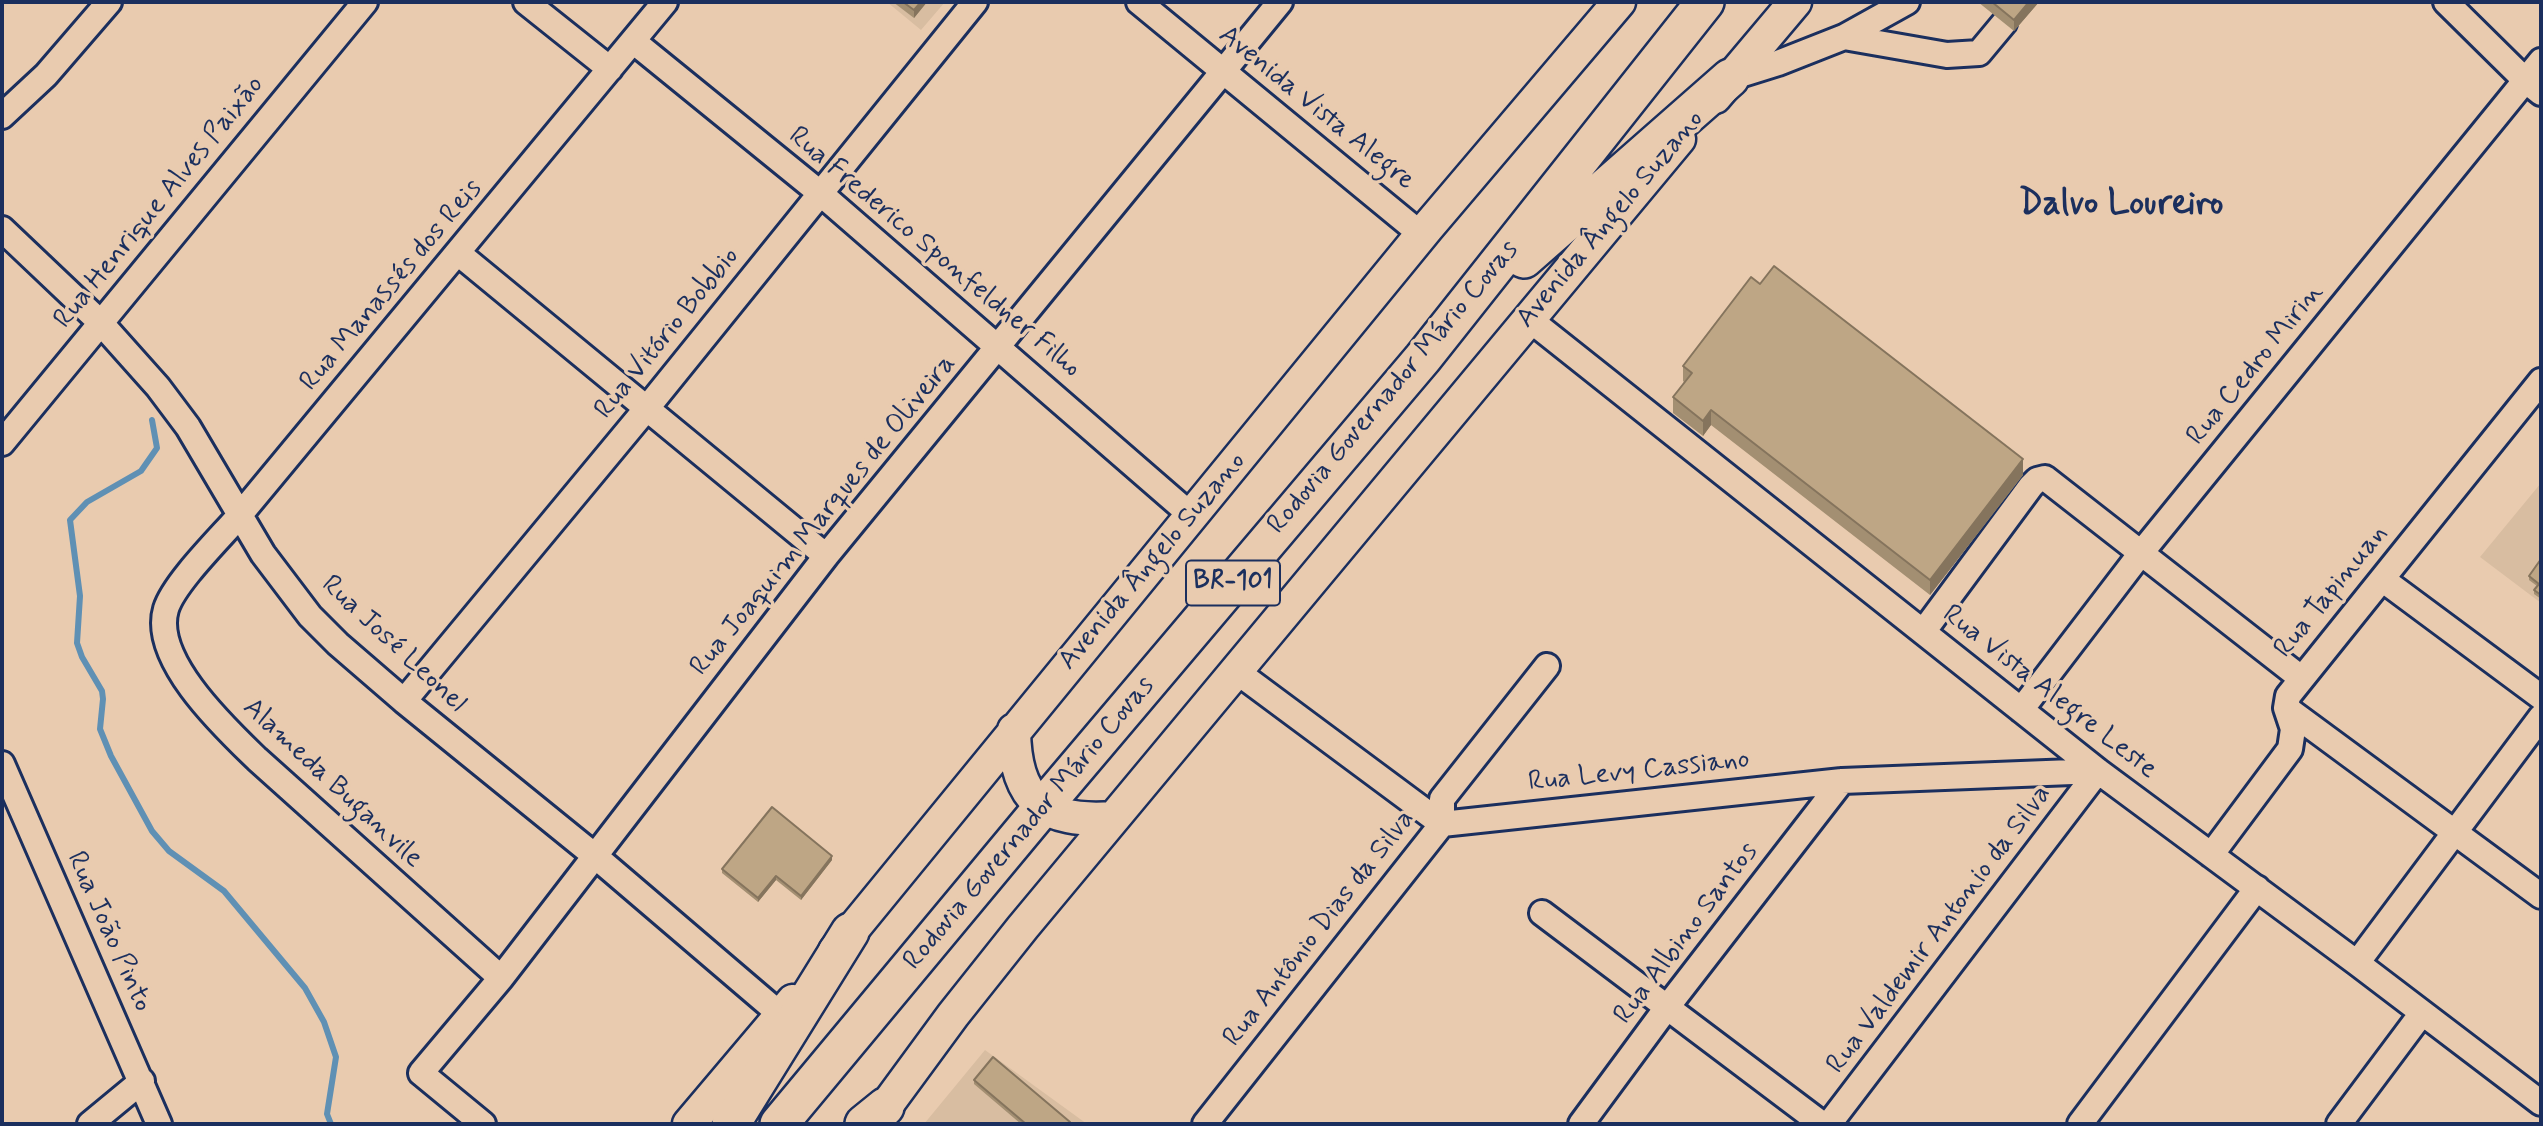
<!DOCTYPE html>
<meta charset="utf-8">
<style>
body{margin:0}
#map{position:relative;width:2543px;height:1126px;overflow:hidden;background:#e9cbaf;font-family:Mynerve,sans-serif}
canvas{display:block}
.frame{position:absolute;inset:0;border:4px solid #1b2f5e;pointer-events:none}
</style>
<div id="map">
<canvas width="2543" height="1126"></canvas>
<div class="frame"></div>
</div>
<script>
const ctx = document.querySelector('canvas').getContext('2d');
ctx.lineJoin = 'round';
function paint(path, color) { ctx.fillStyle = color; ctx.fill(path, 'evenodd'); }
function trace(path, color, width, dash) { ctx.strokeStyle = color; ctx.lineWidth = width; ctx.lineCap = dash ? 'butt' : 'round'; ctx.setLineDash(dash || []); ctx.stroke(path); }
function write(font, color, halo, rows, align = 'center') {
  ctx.font = font + ' Mynerve,sans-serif'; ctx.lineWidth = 7; ctx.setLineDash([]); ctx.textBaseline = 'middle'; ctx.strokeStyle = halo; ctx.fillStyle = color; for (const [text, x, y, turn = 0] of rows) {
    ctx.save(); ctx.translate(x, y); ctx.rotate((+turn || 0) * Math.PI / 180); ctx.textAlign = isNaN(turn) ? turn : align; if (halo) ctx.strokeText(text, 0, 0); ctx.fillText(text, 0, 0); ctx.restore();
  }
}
paint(new Path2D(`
 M887 2H945L921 30Z
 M2541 483V603L2480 557Z
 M985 1050 1087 1124H924Z`), '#d8bda1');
trace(new Path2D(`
 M152 420 157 448 141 471 87 502 70 520 80 596 77 643 82 657 102 691 103 699 100 729 111 756 152 831 169 851 224 891 305 988 324 1022 336 1057 327 1114 331 1124`), '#5f90b4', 6);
const minor = new Path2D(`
 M526 2 610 69
 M1139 2 1422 235
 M2446 2 2526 81 2541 93
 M1844 37 1947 55 1979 53 2004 23
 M633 41 820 193 1192 516
 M1730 78 1778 63 1844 37 1907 2
 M2 116 46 75 109 2
 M2 229 100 322 158 387 188 427 263 554 310 616 338 644 404 701 595 856 781 1015
 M458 253 826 556
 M1529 319 2098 771 2357 963 2541 1103
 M2 443 365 2
 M2382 579 2541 697
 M1923 632 2031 486 2037 480 2045 478 2301 678
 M1236 671 1442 824 1842 781 2098 771
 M404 701 647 408 975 2
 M2286 708 2541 896
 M2021 710 2141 553 2541 61
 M2 764 159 1124
 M2211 855 2290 749 2293 729 2286 708 2288 696 2541 381
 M1542 913 1822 1124
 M2357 963 2541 717
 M501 978 257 759C225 728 151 659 166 609 174 583 220 538 239 516L665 2
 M90 1124 142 1081
 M483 1124 421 1073 501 978 826 556 1280 2
 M1205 1124 1442 824V799L1547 666
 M1581 1124 1668 1006 1842 781
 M1829 1124 2098 771
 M2080 1124 2257 888
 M2339 1124 2422 1013`);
const major = new Path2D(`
 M1715 97 1795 2
 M1014 730C1015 801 1044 823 1113 818
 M835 951 1427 228 1619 2
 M689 1124 793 1001
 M873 1124 953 1015 1023 927 1679 139`);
const highway = new Path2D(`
 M1524 259 1730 78
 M731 1124 850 932
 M779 1124 1042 808 1423 358 1705 2
 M864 1124 885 1107`);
trace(minor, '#1b2f5e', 30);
trace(major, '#1b2f5e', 37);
trace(highway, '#1b2f5e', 42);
trace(minor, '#e9cbaf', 24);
trace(major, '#e9cbaf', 32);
trace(highway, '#e9cbaf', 37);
paint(new Path2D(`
 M893 2H927L914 18Z
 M1978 2H2039L2014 31Z
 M1683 366 2023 475 1930 595 1711 425 1703 436 1673 413V397L1684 382 1683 381Z
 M2541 559V599L2534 594V590L2537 586 2529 580V576Z
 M832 860 801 900 776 880 758 902 722 873V869Z
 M974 1080 1070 1124H1021L974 1084Z`), '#a38f72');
paint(new Path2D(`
 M921 2H927L914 18V10Z
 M2029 2H2039L2014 31V20Z
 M1711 410V425L1703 436V421Z
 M2023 459V475L1930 595V580Z
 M832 856V860L801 900V896Z
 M776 876V880L758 902V898Z`), '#85745d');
const building = new Path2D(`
 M903 2H921L914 10Z
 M1992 2H2029L2014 20Z
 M1774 266 2023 459 1930 580 1711 410 1703 421 1673 397 1692 373 1683 366 1751 277 1760 284Z
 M2541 559V595L2534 590 2539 584 2529 576Z
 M772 807 832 856 801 896 776 876 758 898 722 869Z
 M993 1057 1070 1122 1068 1124H1026L974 1080Z`);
paint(building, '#bea685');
trace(building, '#85745d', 2);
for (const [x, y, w] of [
 [1233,583,94]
]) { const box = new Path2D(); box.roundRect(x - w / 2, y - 22.5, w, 45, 5); ctx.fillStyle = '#e9cbaf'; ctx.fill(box); trace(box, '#1b2f5e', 2); }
write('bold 26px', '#1b2f5e', null, [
 ["BR-101",1233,583]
]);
write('28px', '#1b2f5e', '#e9cbaf', [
 ["Avenida Vista Alegre",1316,109,39],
 ["Rua Henrique Alves Paixão",160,203,-51],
 ["Avenida Ângelo Suzano",1611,220,-50],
 ["Rua Frederico Sponfeldner Filho",934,253,40],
 ["Rua Manassés dos Reis",392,286,-50],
 ["Rua Vitório Bobbio",668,334,-51],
 ["Rua Cedro Mirin",2256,365,-51],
 ["Rodovia Governador Mário Covas",1394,388,-50],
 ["Rua Joaquim Marques de Oliveira",824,516,-51],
 ["Avenida Ângelo Suzano",1153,562,-50],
 ["Rua Tapinuan",2332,592,-51],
 ["Rua José Leonel",393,645,43],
 ["Rua Vista Alegre Leste",2049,693,38],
 ["Rua Levy Cassiano",1639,772,-6],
 ["Alameda Buganvile",332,784,43],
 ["Rodovia Governador Mário Covas",1030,824,-50],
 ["Rua Antônio Dias da Silva",1320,929,-52],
 ["Rua Valdemir Antonio da Silva",1940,930,-53],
 ["Rua João Pinto",108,932,66],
 ["Rua Albino Santos",1687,934,-53]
]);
write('bold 35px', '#1b2f5e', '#e9cbaf', [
 ["Dalvo Loureiro",2121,206]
]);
</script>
